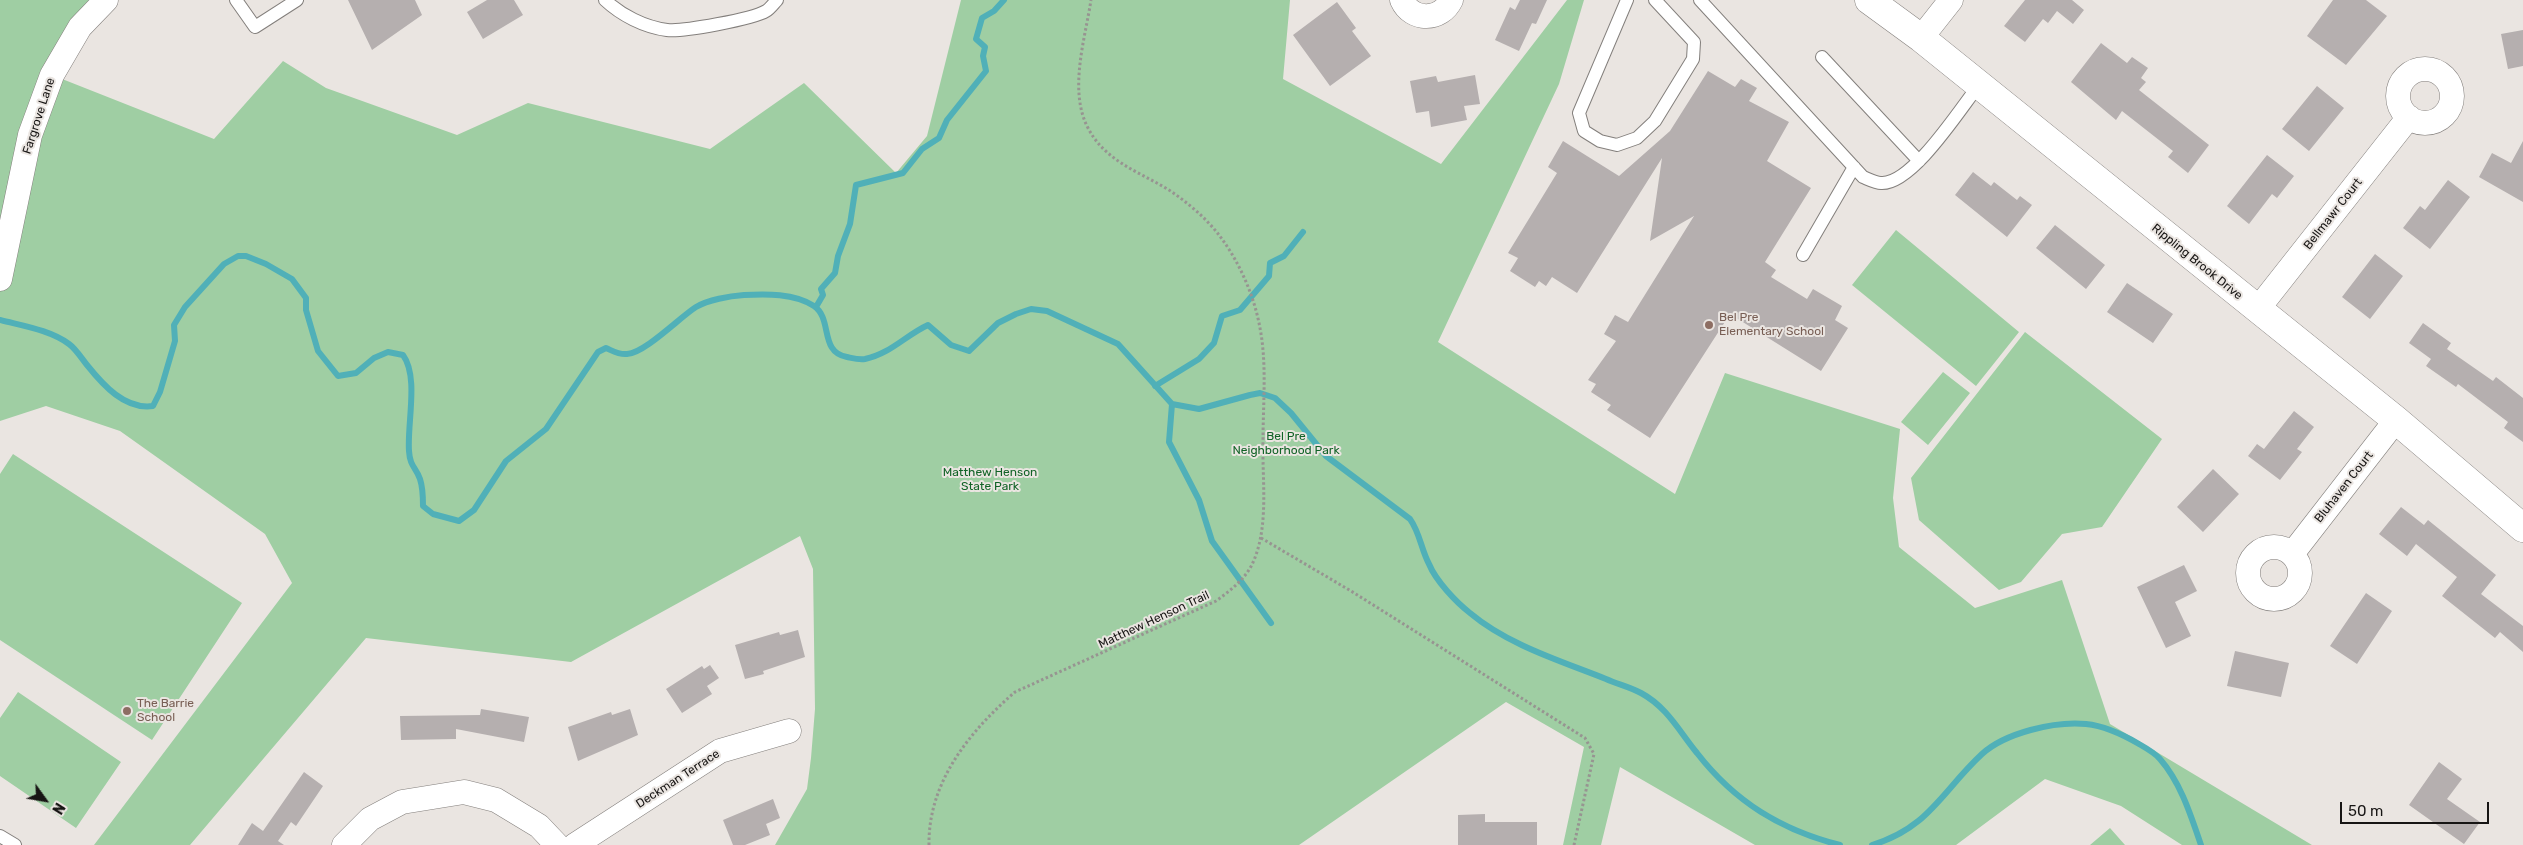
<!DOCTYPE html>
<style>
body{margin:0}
#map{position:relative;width:2523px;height:845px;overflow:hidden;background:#eae5e1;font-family:Rubik,sans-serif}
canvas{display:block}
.north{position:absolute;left:20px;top:775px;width:50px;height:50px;-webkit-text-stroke:4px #eae5e1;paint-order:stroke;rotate:122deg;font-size:14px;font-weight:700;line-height:20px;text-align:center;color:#171514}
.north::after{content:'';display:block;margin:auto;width:18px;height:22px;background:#171514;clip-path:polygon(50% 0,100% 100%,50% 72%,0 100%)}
.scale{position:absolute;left:2340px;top:802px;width:149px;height:22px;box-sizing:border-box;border:2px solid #171514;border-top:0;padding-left:6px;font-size:15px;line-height:18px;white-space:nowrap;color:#171514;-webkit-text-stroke:4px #eae5e1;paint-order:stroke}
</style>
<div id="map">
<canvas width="2523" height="845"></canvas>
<div class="north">N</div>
<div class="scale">50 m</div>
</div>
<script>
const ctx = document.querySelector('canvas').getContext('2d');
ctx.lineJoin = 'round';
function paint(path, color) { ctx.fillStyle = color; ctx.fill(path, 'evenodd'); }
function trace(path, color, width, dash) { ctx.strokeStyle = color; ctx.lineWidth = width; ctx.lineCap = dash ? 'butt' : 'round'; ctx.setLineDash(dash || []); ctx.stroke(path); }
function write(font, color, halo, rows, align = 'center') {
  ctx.font = font + ' Rubik,sans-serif'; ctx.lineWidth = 4; ctx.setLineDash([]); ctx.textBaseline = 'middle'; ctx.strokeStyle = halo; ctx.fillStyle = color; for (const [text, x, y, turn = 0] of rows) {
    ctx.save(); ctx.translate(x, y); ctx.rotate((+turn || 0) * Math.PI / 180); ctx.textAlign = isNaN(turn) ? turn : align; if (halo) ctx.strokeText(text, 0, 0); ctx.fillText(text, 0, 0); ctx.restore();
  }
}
paint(new Path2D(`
 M0 0H106L52 75 214 139 283 61 326 88 457 135 528 103 710 149 804 83 896 173 927 136 961 0H1290L1283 79 1441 164 1567 0H1584L1559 84 1438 342 1675 494 1725 373 1900 429 1893 498 1899 547 1975 608 2062 580 2110 724 2312 845H2182L2121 806 2045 779 1956 845H1755L1620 767 1601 845H1563L1584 747 1506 702 1299 845H775L807 789 811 758 815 709 813 569 800 536 571 662 366 638 190 845H94L292 583 265 534 120 431 46 406 0 421Z
 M1896 230 2019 332 1976 386 1852 285Z
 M2025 332 2162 439 2102 527 2062 534 2021 582 1999 590 1919 520 1911 478Z
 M1943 372 1970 393 1928 445 1901 422Z
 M13 454 242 603 152 740 0 640V474Z
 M18 692 121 762 76 828 0 776V718Z
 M2110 828 2125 845H2090Z`), '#9fcea3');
trace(new Path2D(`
 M816 307 823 295 821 289 835 273 838 256 850 224 856 185 903 173 922 149 939 138 947 120 986 71 983 56 985 47 976 39 982 18 994 11 1004 0
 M0 320C23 326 50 330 69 344 76 349 82 359 87 365 103 385 125 410 153 406L160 392 175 341 174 325 185 307 224 264 238 256H246L266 264 292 279 306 298V310L318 351 338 376 356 373 374 358 388 352 403 355C419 377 407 423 409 451 410 467 416 467 420 479 423 488 423 498 423 506L433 514 459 521 474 510 506 461 546 429 598 352 606 348C613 351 619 355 627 354 645 353 680 317 696 307 708 300 729 296 744 295 766 294 794 293 814 306 833 319 819 352 847 357 852 358 859 360 865 359 890 354 906 335 928 325L951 345 969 351 998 323 1016 314 1031 309 1047 311 1118 344 1172 404 1199 409 1250 395 1260 393 1275 398 1291 413 1326 456 1410 519C1420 533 1421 549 1429 564 1436 581 1456 602 1470 613 1508 645 1561 661 1606 679 1617 684 1630 687 1641 693 1667 707 1679 731 1697 753 1735 802 1781 830 1840 845
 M1155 386 1199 359 1214 343 1222 316 1240 310 1269 276 1270 263 1284 256 1303 232
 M1172 404 1169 442 1199 500 1212 541 1271 623
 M1872 845C1929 828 1942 791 1982 754 2005 733 2054 721 2086 724 2105 726 2122 734 2139 744 2146 748 2155 753 2160 759 2181 783 2191 816 2201 845`), '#50b0b8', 6);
paint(new Path2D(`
 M348 0H415L422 15 372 50Z
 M487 0H514L523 15 483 39 467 12Z
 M1520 0H1547L1536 24 1532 23 1519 51 1495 40 1510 7 1515 10Z
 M2025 0H2072L2084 10 2073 24 2057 11 2048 23 2043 19 2025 42 2004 26Z
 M2333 0H2366L2387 16 2346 65 2307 36Z
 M1337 2 1356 28 1352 31 1371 56 1330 86 1293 35Z
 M2523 30V66L2508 69 2501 34Z
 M2101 43 2127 63 2132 57 2148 68 2141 78 2146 82 2139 90 2209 145 2188 173 2168 157 2173 151 2122 111 2116 120 2071 82Z
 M1708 71 1735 87 1741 79 1757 88 1749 101 1789 122 1767 161 1811 188 1765 262 1776 270 1771 277 1807 299 1813 289 1842 306 1835 320 1848 328 1821 371 1730 314 1650 438 1607 410 1611 405 1591 392 1596 384 1588 380 1616 341 1604 334 1615 315 1628 322 1694 216 1650 241 1662 158 1577 293 1552 277 1546 286 1539 281 1535 287 1510 271 1518 258 1508 253 1557 173 1548 167 1563 141 1619 176 1670 131Z
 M1475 75 1480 104 1464 106 1467 120 1431 127 1429 111 1416 113 1410 81 1436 76 1438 82Z
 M2317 86 2344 108 2309 151 2282 129Z
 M2523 141V202L2479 177 2492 153 2511 163Z
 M2267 155 2294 176 2277 198 2272 194 2249 224 2227 206Z
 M1973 172 1991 186 1994 182 2017 200 2020 196 2032 205 2007 237 1955 195Z
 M2448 180 2470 197 2430 249 2403 228 2420 206 2425 210Z
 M2055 225 2105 265 2086 289 2036 248Z
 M2375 254 2403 276 2370 319 2342 297Z
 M2127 283 2173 314 2153 343 2107 312Z
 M2423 323 2451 343 2447 349 2493 381 2496 377 2523 398V442L2504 428 2508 422 2458 384 2456 387 2426 366 2431 359 2409 343Z
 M2294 411 2314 427 2297 449 2302 452 2280 480 2248 456 2257 444 2264 449Z
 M2213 469 2239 494 2203 532 2177 507Z
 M2401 507 2424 525 2428 520 2496 575 2481 594 2523 626V652L2500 632 2495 638 2442 596 2457 577 2416 544 2407 556 2379 534Z
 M2184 565 2197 591 2175 602 2191 636 2166 648 2137 587Z
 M2366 593 2392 611 2357 664 2330 646Z
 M798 630 805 657 763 671 764 674 745 679 735 645 779 632 780 635Z
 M2235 651 2289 663 2281 697 2227 686Z
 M710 665 719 678 707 686 712 694 682 713 666 689 702 666 704 669Z
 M481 709 529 717 524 742 456 729V739L401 740 400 716 480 715Z
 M630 709 638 735 578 761 568 727 611 712 612 715Z
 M2439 762 2462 779 2447 799 2480 822 2464 844 2409 805Z
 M304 772 323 786 296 826 291 822 278 841 284 845H238L252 823 263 831Z
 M773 799 780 818 766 824 770 835 745 845H733L723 820Z
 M1485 814V822H1537V845H1458V815Z`), '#b5afaf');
const service = new Path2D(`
 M236 0 255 27 297 0
 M605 0C621 15 644 27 667 30 682 32 753 19 766 11 770 9 774 3 777 0
 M1627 0 1579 113 1584 131 1600 141 1617 145 1637 138 1655 121 1693 59 1694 42 1655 0
 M1700 0 1863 177C1868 179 1876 183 1881 183 1912 185 1960 109 1979 85
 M1822 57 1919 161
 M1803 255 1854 167
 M0 836 15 845`);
const minor = new Path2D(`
 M1402 0C1412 22 1441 21 1451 0
 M1921 38 1951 0
 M2398 96a27 27 0 1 1 54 0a27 27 0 1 1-54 0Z
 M0 279 30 135 52 75 80 27 106 0
 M2257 310 2409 117
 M2248 573a26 26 0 1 1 52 0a26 26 0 1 1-52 0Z
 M2292 554 2396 420
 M344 845 370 819 402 802 464 792 496 800 539 826 557 845
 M575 845 720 751 789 731`);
const tertiary = new Path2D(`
 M1869 0 1921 38 2396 420 2523 528`);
trace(service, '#837f7c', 14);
trace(minor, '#837f7c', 25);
trace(tertiary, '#837f7c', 29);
trace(new Path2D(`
 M1261 538 1351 591 1585 738 1594 754 1574 845
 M929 845C928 782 970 731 1015 692L1216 601C1231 590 1247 578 1254 560 1269 524 1262 479 1263 441 1263 404 1267 364 1260 328 1254 295 1239 261 1219 235 1206 218 1187 202 1169 190 1138 171 1104 161 1087 126 1069 89 1085 39 1091 0`), '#979491', 3, [2.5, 2.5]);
trace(service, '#fff', 12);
trace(minor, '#fff', 24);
trace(tertiary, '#fff', 28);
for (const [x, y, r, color] of [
 [1709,325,5,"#8d6e63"],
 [127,711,5,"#8d6e63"]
]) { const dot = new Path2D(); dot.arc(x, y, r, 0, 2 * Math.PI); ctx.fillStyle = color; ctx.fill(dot); trace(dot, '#eae5e1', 2); }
write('12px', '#171514', '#eae5e1', [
 ["Fargrove Lane",39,116,-72],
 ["Bellmawr Court",2333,214,-52],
 ["Rippling Brook Drive",2197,262,39],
 ["Bluhaven Court",2344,487,-52],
 ["Matthew Henson Trail",1154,620,-25],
 ["Deckman Terrace",678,779,-33]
]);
write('12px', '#785e54', '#eae5e1', [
 ["Bel Pre",1719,318],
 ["Elementary School",1719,332],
 ["The Barrie",137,704],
 ["School",137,718]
], 'left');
write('12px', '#116327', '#eae5e1', [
 ["Bel Pre",1286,437],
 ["Neighborhood Park",1286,451],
 ["Matthew Henson",990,473],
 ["State Park",990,487]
]);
</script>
